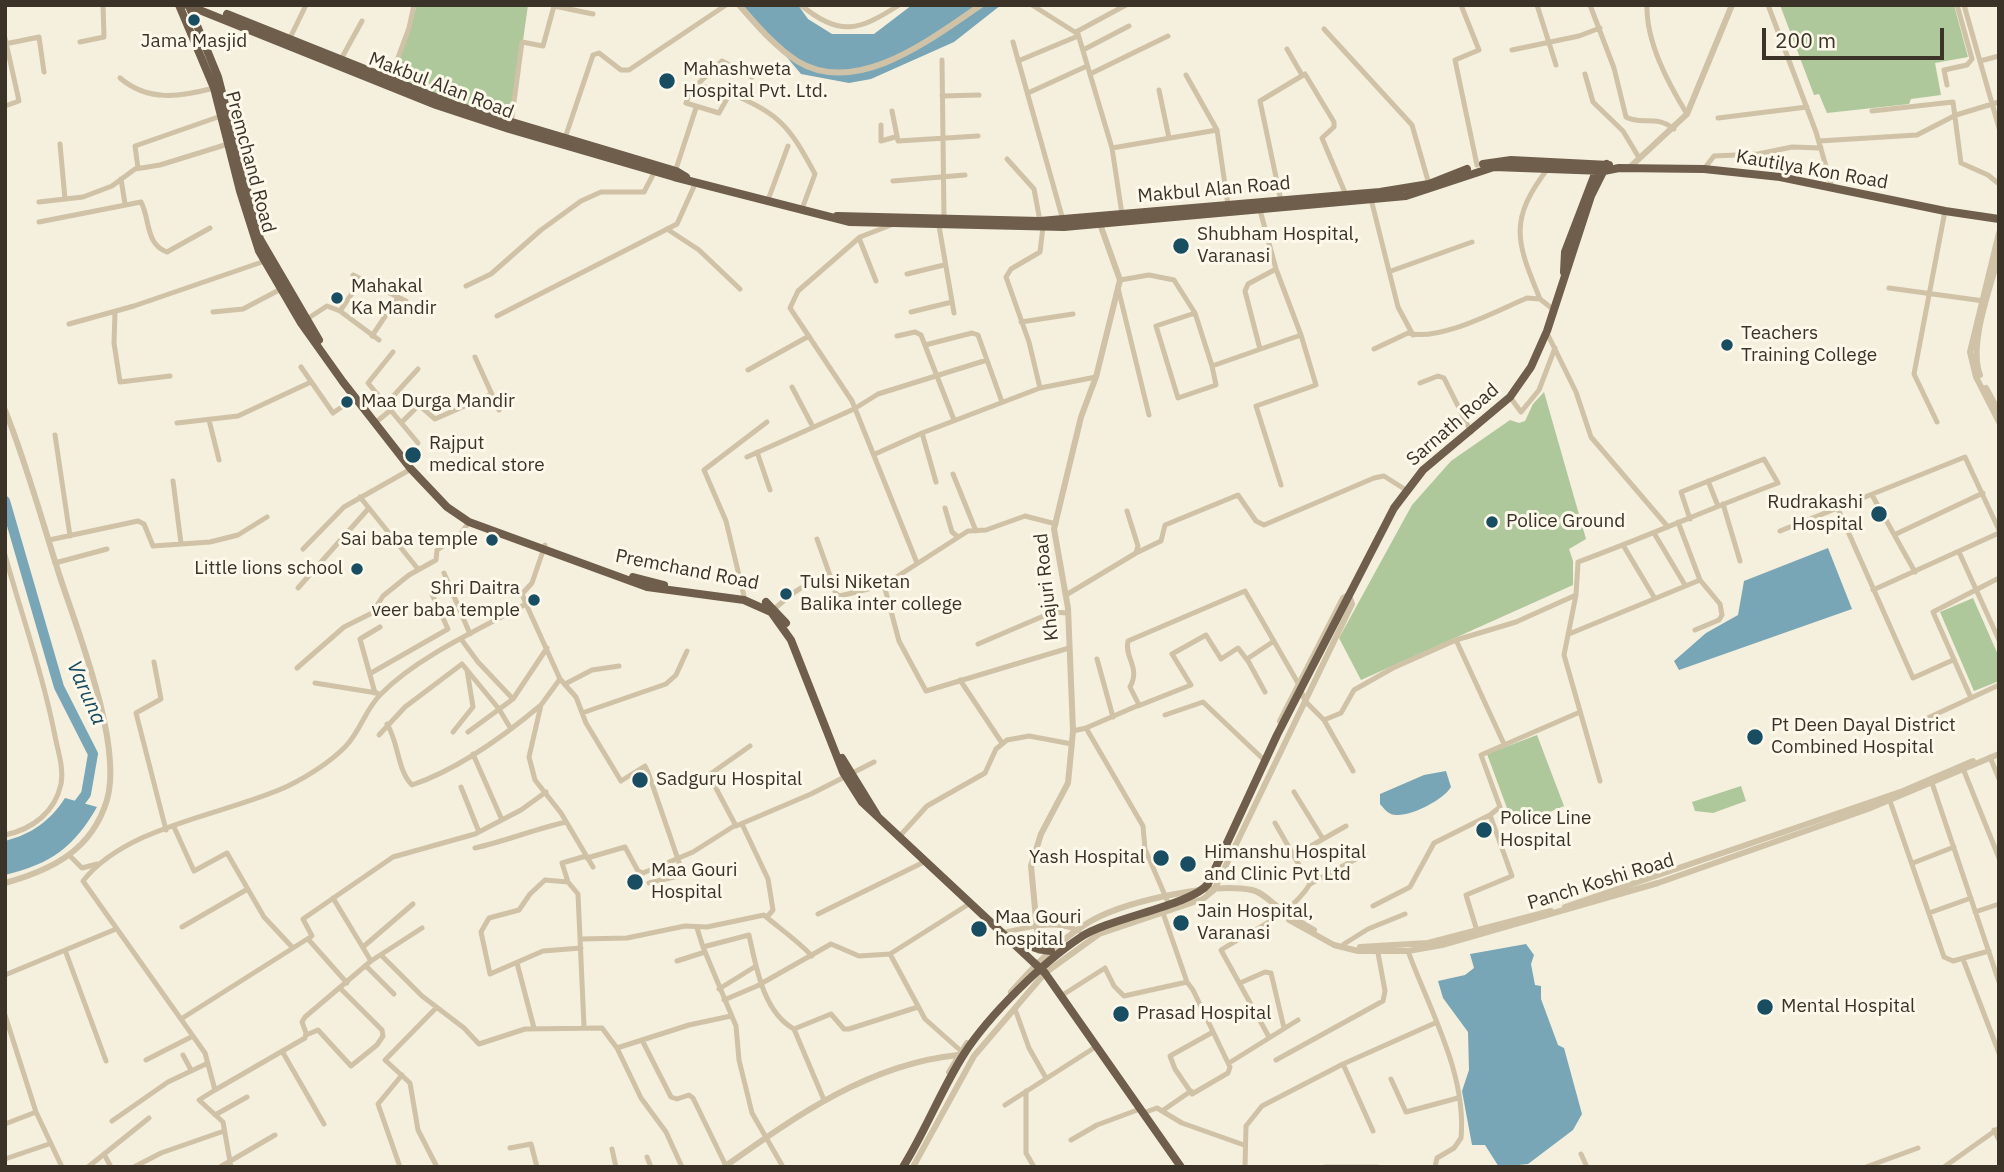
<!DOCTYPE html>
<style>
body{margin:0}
#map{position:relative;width:2004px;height:1172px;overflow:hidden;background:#f5efdd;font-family:"IBM Plex Sans",sans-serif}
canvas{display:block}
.frame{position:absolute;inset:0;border:7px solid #3b3228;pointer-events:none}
.scale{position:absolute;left:1762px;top:28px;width:182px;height:32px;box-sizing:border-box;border:4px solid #3b3228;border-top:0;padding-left:9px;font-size:21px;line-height:24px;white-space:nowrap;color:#3b3228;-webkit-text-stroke:5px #fcf8ea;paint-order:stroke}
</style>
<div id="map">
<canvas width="2004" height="1172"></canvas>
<div class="frame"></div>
<div class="scale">200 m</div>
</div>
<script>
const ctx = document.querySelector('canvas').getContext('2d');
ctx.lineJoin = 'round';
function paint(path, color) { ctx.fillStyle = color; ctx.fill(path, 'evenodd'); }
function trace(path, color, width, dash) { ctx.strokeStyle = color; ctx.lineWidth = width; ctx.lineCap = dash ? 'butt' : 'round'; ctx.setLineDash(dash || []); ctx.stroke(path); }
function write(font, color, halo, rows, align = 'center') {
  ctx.font = font + ' "IBM Plex Sans",sans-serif'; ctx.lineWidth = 6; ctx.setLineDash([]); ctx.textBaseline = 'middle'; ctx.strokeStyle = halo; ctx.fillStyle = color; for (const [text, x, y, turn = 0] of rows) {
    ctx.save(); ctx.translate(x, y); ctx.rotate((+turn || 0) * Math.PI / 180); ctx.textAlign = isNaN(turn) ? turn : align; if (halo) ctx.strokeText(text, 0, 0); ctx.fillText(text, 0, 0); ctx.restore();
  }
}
paint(new Path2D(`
 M417 5H528L511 126 392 79Z
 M1780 5H1954L1968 57 1935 63 1941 95 1911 99 1909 104 1827 113 1819 94 1814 95Z
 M1544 392 1586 539 1569 549 1573 561V585L1361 680 1339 638 1412 505 1451 461 1510 420 1519 423 1525 421 1533 404Z
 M1973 598 1999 657V681L1974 691 1940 612Z
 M1537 735 1564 806 1514 827 1487 754Z
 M1741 786 1746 801 1713 813 1695 811 1692 802Z`), '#aec79b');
paint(new Path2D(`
 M743 5H798L808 19 832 34H874L912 5H1001L954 42 871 79 849 83 801 74Z
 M1828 548 1852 609 1679 670 1674 661 1706 633 1738 615 1744 581Z
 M1446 771 1451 787C1444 799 1414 815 1398 815 1390 816 1385 810 1380 804V794L1424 775Z
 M65 798 97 807C74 847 51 864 5 875V841C32 834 50 821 65 798Z
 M1526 944 1534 955 1531 964 1535 985 1541 986V999L1558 1045 1564 1048 1582 1114 1573 1130 1528 1164 1499 1167 1485 1145H1472L1462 1091 1469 1070 1468 1032 1443 998 1438 981 1465 975 1474 968 1470 954Z`), '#78a6b6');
trace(new Path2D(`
 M5 501 59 687 93 754 86 794 72 813`), '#78a6b6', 10);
trace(new Path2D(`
 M801 5C840 38 860 30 899 5
 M1032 5 1078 34 1112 148 1122 214
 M1461 5 1479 50 1455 60 1477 165
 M1537 5 1556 65
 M1590 5 1614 68 1626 117C1642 126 1655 114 1674 129
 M1647 5C1646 42 1668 83 1687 114
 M1768 5 1816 132 1832 187
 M1964 5 1999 128
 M1324 29 1412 125 1429 184
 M1076 32 1126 5
 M5 38 19 101 5 106
 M289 40 306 5
 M80 42 104 37 103 5
 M1013 42 1063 220
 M5 44 39 37 44 72
 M1287 49 1302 75
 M1083 50 1129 26
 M1512 50 1579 36 1600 28
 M942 60 944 219
 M340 61 362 21
 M1018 61 1078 36
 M1980 61 1999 56
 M1090 74 1168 36
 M1585 74 1593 102 1623 131 1638 156
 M1186 75 1217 130 1228 205
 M752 77 722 61C710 74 691 86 686 103L719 113 730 93C781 115 789 126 815 174L802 209
 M120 78C148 102 180 97 214 88
 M390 79 409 28 414 5
 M697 85 730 93
 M1947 85 1944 70 1967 65 1972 59 1957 5
 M1159 90 1169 138
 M1028 93 1087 66
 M942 96 979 95
 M892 111 898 141 978 136
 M1872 111 1953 102 1961 163 1988 175 1999 184
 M1718 118 1807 107
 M511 124 522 42 543 46 554 6 593 14
 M881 125V141L895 137
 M565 138 593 55 599 53 621 70H629L726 5
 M1819 141 1917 135 1956 115 1999 102
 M60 144 65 199
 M1112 148 1217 130
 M1007 159 1034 189 1040 221
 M138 168 135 146 221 116
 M1704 169 1714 156 1758 154 1792 147 1821 148
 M675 172 696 108
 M121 179 125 204
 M893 181 965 175
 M1371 199 1398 307 1413 335
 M768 200 788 146
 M1281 201 1260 101 1305 74 1334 122V127L1322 138 1346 195
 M39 202 83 197 112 186 135 169 160 165 228 144
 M1260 210 1276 269 1301 335
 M39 222 141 202C150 218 145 244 167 252L210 228
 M891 225 860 237 798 291 790 308 852 401 917 563
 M939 226 954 313
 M667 229 699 250 740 289
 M859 238 876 281
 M1391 271 1472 242
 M907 274 944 265
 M353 275 406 301
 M1120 280 1149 275 1174 280 1195 313 1212 366 1301 335 1316 385 1256 406 1281 485
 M466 286 491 274 541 230 581 201 601 192H644L655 171
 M1118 288 1149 415
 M1889 288 1984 301
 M1540 299C1516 241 1508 220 1549 167
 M340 311 379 340
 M115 312 114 343 120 382 170 376
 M213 312 243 309 281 289
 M911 312 952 302
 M1195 313 1156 326 1178 398 1216 385 1212 366
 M497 316 677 224 696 182
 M307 319 327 306 340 311 362 279
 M1021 322 1073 314
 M69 324 134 306 265 261
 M1547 333 1576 392 1591 437 1668 527
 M372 336 398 297
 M897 336 915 332 921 335 954 420
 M925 345 972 333 978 335 1002 402
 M1260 349 1245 291 1248 284 1276 269
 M1374 349 1408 333C1439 342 1496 311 1527 298L1540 299 1554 310
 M393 352 368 383 418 443
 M475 357 499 410
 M301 367 333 413 356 397
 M748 370 809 336
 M1420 383 1438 376 1444 378 1471 432
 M792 387 813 427
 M1040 388 1029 342 1006 277 1011 269 1040 252 1043 227
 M1510 397 1521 412 1539 390 1555 348
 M387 403 418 369
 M209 420 219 460
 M402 422 419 405 435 419 492 394
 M1937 422 1914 374 1945 211
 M177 423 238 416 311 382
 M375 423 392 409
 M55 435 70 536
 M757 452 770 490
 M875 454 922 433
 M747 457 854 409 878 394 987 360
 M953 474 976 531
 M173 481 181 543
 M1708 481 1718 506
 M936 482 922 433 1040 388 1096 377
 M1872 495 1915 572
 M360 497 418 569
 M1723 504 1740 561
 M945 508 952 532 957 536
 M1838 509 1913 678 1953 660
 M1678 522 1700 580 1720 604 1722 615 1719 620 1695 630
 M1780 531 1965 457 1999 530
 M1654 533 1685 585
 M1896 534 1983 493
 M817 539 832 581
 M49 540 138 521 144 524 153 546 210 542 238 535 267 517
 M1623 545 1654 597
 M303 549 344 507 411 469
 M1959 552 1999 640
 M1136 553 1161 541 1165 525 1238 495 1256 521 1264 525 1374 478 1384 476 1406 490
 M5 555C22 616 43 675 55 736 58 752 64 768 61 784 55 812 33 829 5 835
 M55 563 107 549
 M444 573 470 634
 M884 585 899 641 926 691 1069 648
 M298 588 369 508
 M1873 590 1999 533
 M1066 595 1136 553 1138 546 1127 511
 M1576 595 1564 655 1600 781
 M744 596 726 521 704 470 767 422
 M526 604 560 679 541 705 529 757 535 780 561 813 593 867
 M771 612C791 594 804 581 831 580L836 594 840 596 884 585 968 531 986 530 1025 516 1056 524
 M1569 634 1700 580
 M461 639 478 662 513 699
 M1456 640 1504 744
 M978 644 1053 612 1068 613
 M1097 659 1113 717
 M154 662 161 699 136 713 166 830
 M297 668 344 627 372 613 383 596 409 575 436 560 437 550 460 535 469 522
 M371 673 448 629 431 592
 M560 679 576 697 586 723 621 781 645 766 648 772 682 871 674 877 649 883
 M960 680 1002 743
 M315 683 377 693
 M565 684 592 670 619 666
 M1265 692 1247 659 1274 641
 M375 693 360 639 380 627
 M1971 698 1933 612 1999 578
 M1138 706 1191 685 1172 654 1206 635 1221 659 1238 648 1248 661
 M582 713 666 684 676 675 687 651
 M1165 715 1203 702 1262 758
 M1324 720 1341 713 1354 690 1393 668 1456 640 1516 622 1576 595 1578 562C1646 537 1711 508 1778 483L1764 459 1681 492 1690 519
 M1917 723 1999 685
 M387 724C399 743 397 770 412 785 459 769 503 737 541 705
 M1086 728 1139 705 1130 687C1141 667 1124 658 1128 641L1245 591 1298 683 1305 701 1324 720 1353 771
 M1073 731 1086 728 1143 826 1145 849 1170 907
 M453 732 473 707 467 670
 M468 732 513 699 547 648
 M379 735 405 707 462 664 499 709 511 729
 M750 746 709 775 736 826 811 794 874 762
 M473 754 502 820
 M1990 757 1999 779
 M1962 766 1999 858
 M1931 780 1999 982
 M461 787 479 832
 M1294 792 1323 839
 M1890 801 1944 957 1953 961 1989 951
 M742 824 768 879 773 910 767 917
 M174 827 194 871 227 853 264 917 293 948
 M898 838 927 806 985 773 996 749 1007 740 1029 736 1072 744
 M475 848C506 841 535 829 566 822
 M1295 855 1346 826
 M70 856 82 868 97 864
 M587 858 625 847 638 871 643 873 693 852 734 826
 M1913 863 1954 847
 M568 882 562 863 586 856
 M1310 884 1365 854
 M333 898 371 961
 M1373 906 1410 887 1434 843 1490 815
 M1975 912 1999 904
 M1163 913 1187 982
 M1929 913 1971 898
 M818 914 924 862
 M182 927 246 890
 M697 928 703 947
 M1000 933C1026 928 1054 919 1079 931
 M1478 934 1466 895 1512 876 1490 815 1500 807 1481 755 1580 712
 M308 939 347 983
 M580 939 627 938 685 926 707 927 764 915C779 928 797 940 812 956
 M1344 944 1368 929 1405 914
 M363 947 413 904
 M581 948 543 951 490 974 481 932 489 918 519 910 530 894 545 880 568 882 578 894 584 1026
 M65 950 106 1061
 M1408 951C1429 1009 1467 1074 1461 1138L1454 1148 1437 1158 1435 1167
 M890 954 969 904
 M381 955 422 996 464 1028 479 1044 525 1029 602 1028 617 1048 641 1098 666 1132 682 1167
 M1963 959 1999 1053
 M677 961 705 952
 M517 963 534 1028
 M366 966 394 994
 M5 975 116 929
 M1240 983 1265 972 1271 973 1284 1028
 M719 989 756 966
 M1061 996 1105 968 1114 986 1124 996 1187 982 1193 990 1230 1067 1228 1073 1192 1094 1175 1069 1170 1056 1213 1032
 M724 1000 757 986 831 944 859 956 890 954 925 1019 961 1051
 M436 1008 385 1060 410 1083 418 1130 437 1167
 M1015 1009 1029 1048 1046 1078
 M5 1015 36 1112 62 1167
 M181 1019 312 936 303 919 393 857 475 834 521 810 546 792
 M794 1029 831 1014 844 1029H849L918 1007
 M306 1035 318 1030 351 1066 377 1045 383 1036 382 1030 340 988
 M1269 1037 1221 950C1251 931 1291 915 1310 884L1275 823
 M642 1040 671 1097 677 1099 689 1095 693 1098 726 1166
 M617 1048 689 1025 731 1016
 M282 1051 324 1124
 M183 1055 191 1070
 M146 1060 193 1036
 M1276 1060 1383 1001 1385 991 1378 953
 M1229 1063 1298 1020
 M1343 1064 1373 1131
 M1391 1079 1406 1112 1458 1098
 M215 1090 305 1038 306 1033 302 1022 305 1017 371 961 422 928
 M1026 1091V1153L1034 1167
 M1005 1105 1097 1046
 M1162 1111 1191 1091
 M1143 1113 1157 1108 1182 1123 1244 1145
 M215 1115 247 1097
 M112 1121 168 1082 208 1063
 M5 1124 36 1112
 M1994 1130 1999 1140
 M1071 1140 1097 1125 1140 1109
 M510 1148 531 1144 537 1167
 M612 1149 616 1167
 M104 1154 111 1167
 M1581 1154 1587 1167
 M647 1157 651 1167
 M5 1159 49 1144
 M88 1167 149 1118
 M134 1167 161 1153 224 1131
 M220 1167 275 1135
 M231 1167 223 1122 199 1100 215 1090 205 1053 83 881C127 825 226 815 288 786 308 776 330 762 345 747 360 732 366 708 381 694 417 657 480 629 526 604L522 594 532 583 545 545
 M400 1167 378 1104 402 1075
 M783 1167 752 1113 739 1060 736 1026 703 947 749 935C756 966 763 1012 794 1029L824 1100
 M1245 1167 1246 1126 1262 1106 1343 1064 1435 1023
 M1325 1167H1378
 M1866 1167 1918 1148
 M1944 1167 1999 1128`), '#cfc2a7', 5);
trace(new Path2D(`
 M739 5C756 24 775 47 797 61 857 98 932 38 981 5
 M1629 168 1687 114 1732 5
 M1999 233 1970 352 1976 377 1999 422
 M1980 375C1968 344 1991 287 1999 254
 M1986 388 1999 412
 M5 410C27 465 42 521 60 577 78 632 123 745 107 800 92 850 52 870 5 883
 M1565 907 1903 791 1973 761
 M1287 914 1314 930
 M1360 947 1428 943 1551 911
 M1039 951 1031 866 1041 834 1068 783 1073 731 1068 608 1054 529 1081 417 1096 377 1120 280 1100 224
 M1011 992C1033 967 1057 942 1086 924 1120 902 1211 882 1252 890 1263 892 1276 907 1287 914L1289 920 1334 945 1358 951H1408L1442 945 1658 883 1868 809 1999 754
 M949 1072 967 1043
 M724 1167C796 1116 869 1064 958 1055
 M913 1167 974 1056 1045 973 1099 934 1203 899 1214 890 1352 604 1349 595 1343 598 1280 721`), '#cfc2a7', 6);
trace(new Path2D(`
 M179 5 214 88 240 191 259 251 301 323 343 382 411 469 447 507 469 522 647 587 744 600 771 612 791 640 843 772 862 802 1045 973 1181 1167
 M187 5 436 105 509 129 674 177 850 222 1064 227 1406 196 1494 167 1604 171 1619 168 1704 169 1780 177 1945 211 1999 219
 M189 6 218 77 260 239 319 340
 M227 14 455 105 676 171 686 177
 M1483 164 1511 160 1609 165
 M837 216 1040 221 1380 192 1429 184 1467 169
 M1564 272 1565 252 1598 166
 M633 577 664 585
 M766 602 786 623
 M842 758 877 815
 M1010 941C1024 941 1034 951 1051 951
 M903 1167C926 1130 941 1090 964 1054 989 1015 1043 962 1081 937 1109 918 1192 905 1208 884L1277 735 1394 508 1423 470 1510 397 1531 367 1547 331 1591 196 1607 164`), '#6e5e4b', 8);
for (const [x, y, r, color] of [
 [194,20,7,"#184d62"],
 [667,81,9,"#184d62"],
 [1181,246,9,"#184d62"],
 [337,298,7,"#184d62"],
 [1727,345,7,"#184d62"],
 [347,402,7,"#184d62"],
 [413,455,9,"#184d62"],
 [1879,514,9,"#184d62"],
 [1492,522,7,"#184d62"],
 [492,540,7,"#184d62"],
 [357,569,7,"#184d62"],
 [786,594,7,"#184d62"],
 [534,600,7,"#184d62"],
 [1755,737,9,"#184d62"],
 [640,780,9,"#184d62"],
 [1484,830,9,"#184d62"],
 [1161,858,9,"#184d62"],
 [1188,864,9,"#184d62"],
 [635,882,9,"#184d62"],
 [1181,923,9,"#184d62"],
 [979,929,9,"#184d62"],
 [1765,1007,9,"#184d62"],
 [1121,1014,9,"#184d62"]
]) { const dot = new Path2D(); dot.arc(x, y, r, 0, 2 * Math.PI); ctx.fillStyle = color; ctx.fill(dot); trace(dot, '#fcf8ea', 2.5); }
write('19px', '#3b3228', '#fcf8ea', [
 ["Jama Masjid",194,42,"center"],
 ["Mahashweta",683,70],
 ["Hospital Pvt. Ltd.",683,92],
 ["Shubham Hospital,",1197,235],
 ["Varanasi",1197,257],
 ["Mahakal",351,287],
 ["Ka Mandir",351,309],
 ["Teachers",1741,334],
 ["Training College",1741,356],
 ["Maa Durga Mandir",361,402],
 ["Rajput",429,444],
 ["medical store",429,466],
 ["Rudrakashi",1863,503,"right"],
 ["Hospital",1863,525,"right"],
 ["Police Ground",1506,522],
 ["Sai baba temple",478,540,"right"],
 ["Little lions school",343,569,"right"],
 ["Tulsi Niketan",800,583],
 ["Balika inter college",800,605],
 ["Shri Daitra",520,589,"right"],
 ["veer baba temple",520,611,"right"],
 ["Pt Deen Dayal District",1771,726],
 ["Combined Hospital",1771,748],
 ["Sadguru Hospital",656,780],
 ["Police Line",1500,819],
 ["Hospital",1500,841],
 ["Himanshu Hospital",1204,853],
 ["and Clinic Pvt Ltd",1204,875],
 ["Yash Hospital",1145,858,"right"],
 ["Maa Gouri",651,871],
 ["Hospital",651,893],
 ["Jain Hospital,",1197,912],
 ["Varanasi",1197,934],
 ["Maa Gouri",995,918],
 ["hospital",995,940],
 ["Mental Hospital",1781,1007],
 ["Prasad Hospital",1137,1014]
], 'left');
write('19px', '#3b3228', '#fcf8ea', [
 ["Makbul Alan Road",441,86,21],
 ["Premchand Road",250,162,75],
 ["Kautilya Kon Road",1812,170,10],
 ["Makbul Alan Road",1214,190,-5],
 ["Sarnath Road",1453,425,-41],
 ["Premchand Road",687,570,11],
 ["Khajuri Road",1047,587,-96],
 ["Panch Koshi Road",1601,882,-17]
]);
write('italic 21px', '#184d62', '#fcf8ea', [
 ["Varuna",86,693,66]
]);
</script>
